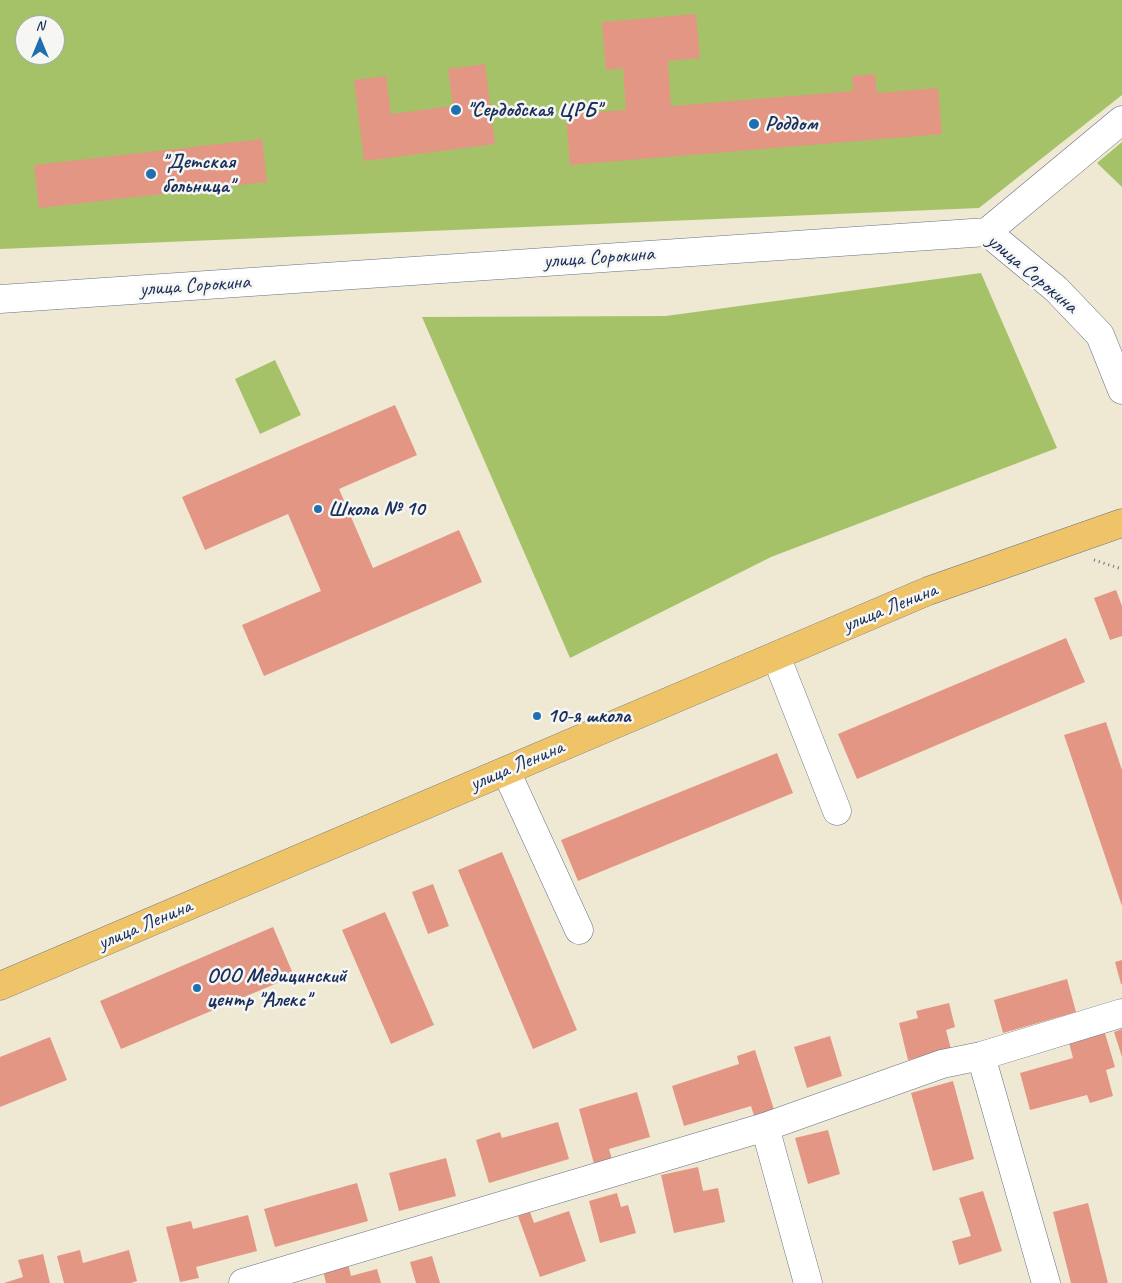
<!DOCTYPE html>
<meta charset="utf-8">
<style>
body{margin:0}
#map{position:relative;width:1122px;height:1283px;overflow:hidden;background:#efe9d3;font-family:Caveat,sans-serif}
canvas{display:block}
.north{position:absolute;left:15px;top:15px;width:50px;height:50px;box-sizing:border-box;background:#f6f6f2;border:1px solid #9ea6b7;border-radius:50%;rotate:0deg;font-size:14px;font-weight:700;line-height:20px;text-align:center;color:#1b2f5e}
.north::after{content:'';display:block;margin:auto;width:18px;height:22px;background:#1f6fb2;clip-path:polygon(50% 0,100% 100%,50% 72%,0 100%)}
</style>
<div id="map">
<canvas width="1122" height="1283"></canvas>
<div class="north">N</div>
</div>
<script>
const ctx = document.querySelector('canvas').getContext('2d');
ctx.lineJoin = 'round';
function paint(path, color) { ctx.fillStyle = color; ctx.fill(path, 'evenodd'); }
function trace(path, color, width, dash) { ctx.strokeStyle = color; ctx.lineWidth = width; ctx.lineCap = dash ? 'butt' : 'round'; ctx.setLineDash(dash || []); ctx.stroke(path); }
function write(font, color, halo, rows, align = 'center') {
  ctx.font = font + ' Caveat,sans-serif'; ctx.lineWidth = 5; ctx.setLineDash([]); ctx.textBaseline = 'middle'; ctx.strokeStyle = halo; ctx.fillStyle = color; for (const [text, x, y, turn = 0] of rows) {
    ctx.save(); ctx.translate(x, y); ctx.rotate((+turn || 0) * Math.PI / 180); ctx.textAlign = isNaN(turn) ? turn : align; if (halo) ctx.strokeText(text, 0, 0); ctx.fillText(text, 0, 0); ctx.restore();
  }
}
paint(new Path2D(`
 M0 0H1122V95L979 208 0 249ZM25 25H55V55H25Z
 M1122 142V187L1097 163Z
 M981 273 1057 448 771 557 570 658 422 317 666 316Z
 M275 360 301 415 260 434 235 379Z`), '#a6c269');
paint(new Path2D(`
 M696 14 700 58 668 61 671 106 853 91 852 76 875 74 877 93 938 88 942 134 570 165 566 114 626 110 623 68 606 70 602 22Z
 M485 64 495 144 364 161 354 80 386 76 391 114 453 106 448 69Z
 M262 139 267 182 39 208 34 165Z
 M395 405 417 455 339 489 373 568 459 530 482 582 264 676 242 625 321 591 288 514 205 550 182 497Z
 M1116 590 1122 606V636L1110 640 1094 598Z
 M1066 638 1085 682 857 779 838 734Z
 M1106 722 1122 770V906L1064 735Z
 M777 753 793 793 578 881 561 840Z
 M502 852 577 1030 533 1049 458 870Z
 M433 884 449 926 428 934 412 892Z
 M385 912 434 1025 391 1044 342 930Z
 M273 927 294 976 121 1049 100 1001Z
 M1122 960V984H1121L1115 962Z
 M1067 979 1076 1012 1003 1033 994 1000Z
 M949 1003 955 1027 946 1030 951 1049 908 1060 899 1023 918 1018 916 1011Z
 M1122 1029V1057L1114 1032Z
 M1104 1030 1115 1067 1106 1070 1113 1096 1090 1103 1087 1095 1030 1110 1020 1073 1073 1058 1068 1039Z
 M830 1036 842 1076 807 1088 794 1047Z
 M50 1037 67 1080 0 1107V1057Z
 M755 1050 776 1116 756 1122 751 1106 684 1126 672 1086 739 1064 737 1056Z
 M953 1081 974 1159 933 1171 911 1093Z
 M637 1092 650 1137 609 1149 614 1166 596 1171 579 1109Z
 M558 1122 569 1159 489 1183 476 1140 500 1132 502 1138Z
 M828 1130 840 1174 808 1184 795 1138Z
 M446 1158 456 1196 399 1211 389 1173Z
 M698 1167 703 1191 718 1188 725 1222 674 1233 661 1175Z
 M357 1183 368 1221 275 1247 264 1209Z
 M983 1191 1002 1251 959 1265 952 1241 971 1236 959 1198Z
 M617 1193 621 1207 628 1205 636 1233 600 1243 589 1201Z
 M1088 1203 1108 1283H1071L1053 1212Z
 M569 1211 586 1261 540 1277 518 1216 530 1212 534 1223Z
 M248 1215 257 1251 196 1267 199 1278 180 1282 166 1227 191 1221 193 1229Z
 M80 1250 83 1263 129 1250 137 1281 131 1283H64L57 1256Z
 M43 1254 50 1283H4L23 1277 18 1260Z
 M432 1256 440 1283H416L410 1262Z
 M348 1264 351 1276 377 1269 381 1283H326L323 1270Z`), '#e39684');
const minor = new Path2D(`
 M987 232 1122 120
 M0 299 987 232 1056 289 1100 335 1122 390
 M776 656 837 811
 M506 771 579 930
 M981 1056 1046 1283
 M765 1127 808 1283
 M243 1283 765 1127 942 1064 981 1056 1122 1013`);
const major = new Path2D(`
 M0 986 928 591 1122 523`);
trace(minor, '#657087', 29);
trace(major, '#657087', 29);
trace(new Path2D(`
 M1094 560 1122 569`), '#657087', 3, [1, 4]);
trace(minor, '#fff', 28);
trace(major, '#efc469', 28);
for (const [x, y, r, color] of [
 [456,110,6,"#1f6fb2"],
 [754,124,6,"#1f6fb2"],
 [151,174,6,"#1f6fb2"],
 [318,509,5,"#1f6fb2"],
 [537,716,5,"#1f6fb2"],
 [197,988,5,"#1f6fb2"]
]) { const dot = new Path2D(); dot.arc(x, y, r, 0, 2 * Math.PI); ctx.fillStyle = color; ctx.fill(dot); trace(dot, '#f6f6f2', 2); }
write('bold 21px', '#1b2f5e', '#f6f6f2', [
 ["\"Сердобская ЦРБ\"",467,110],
 ["Роддом",765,124],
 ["\"Детская",162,162],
 ["больница\"",162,186],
 ["Школа № 10",328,509],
 ["10-я школа",547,716],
 ["ООО Медицинский",207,976],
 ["центр \"Алекс\"",207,1000]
], 'left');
write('21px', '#1b2f5e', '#f6f6f2', [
 ["улица Сорокина",599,258,-4],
 ["улица Сорокина",1032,274,40],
 ["улица Сорокина",195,286,-4],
 ["улица Ленина",890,608,-22],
 ["улица Ленина",517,766,-23],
 ["улица Ленина",145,925,-23]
]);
</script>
